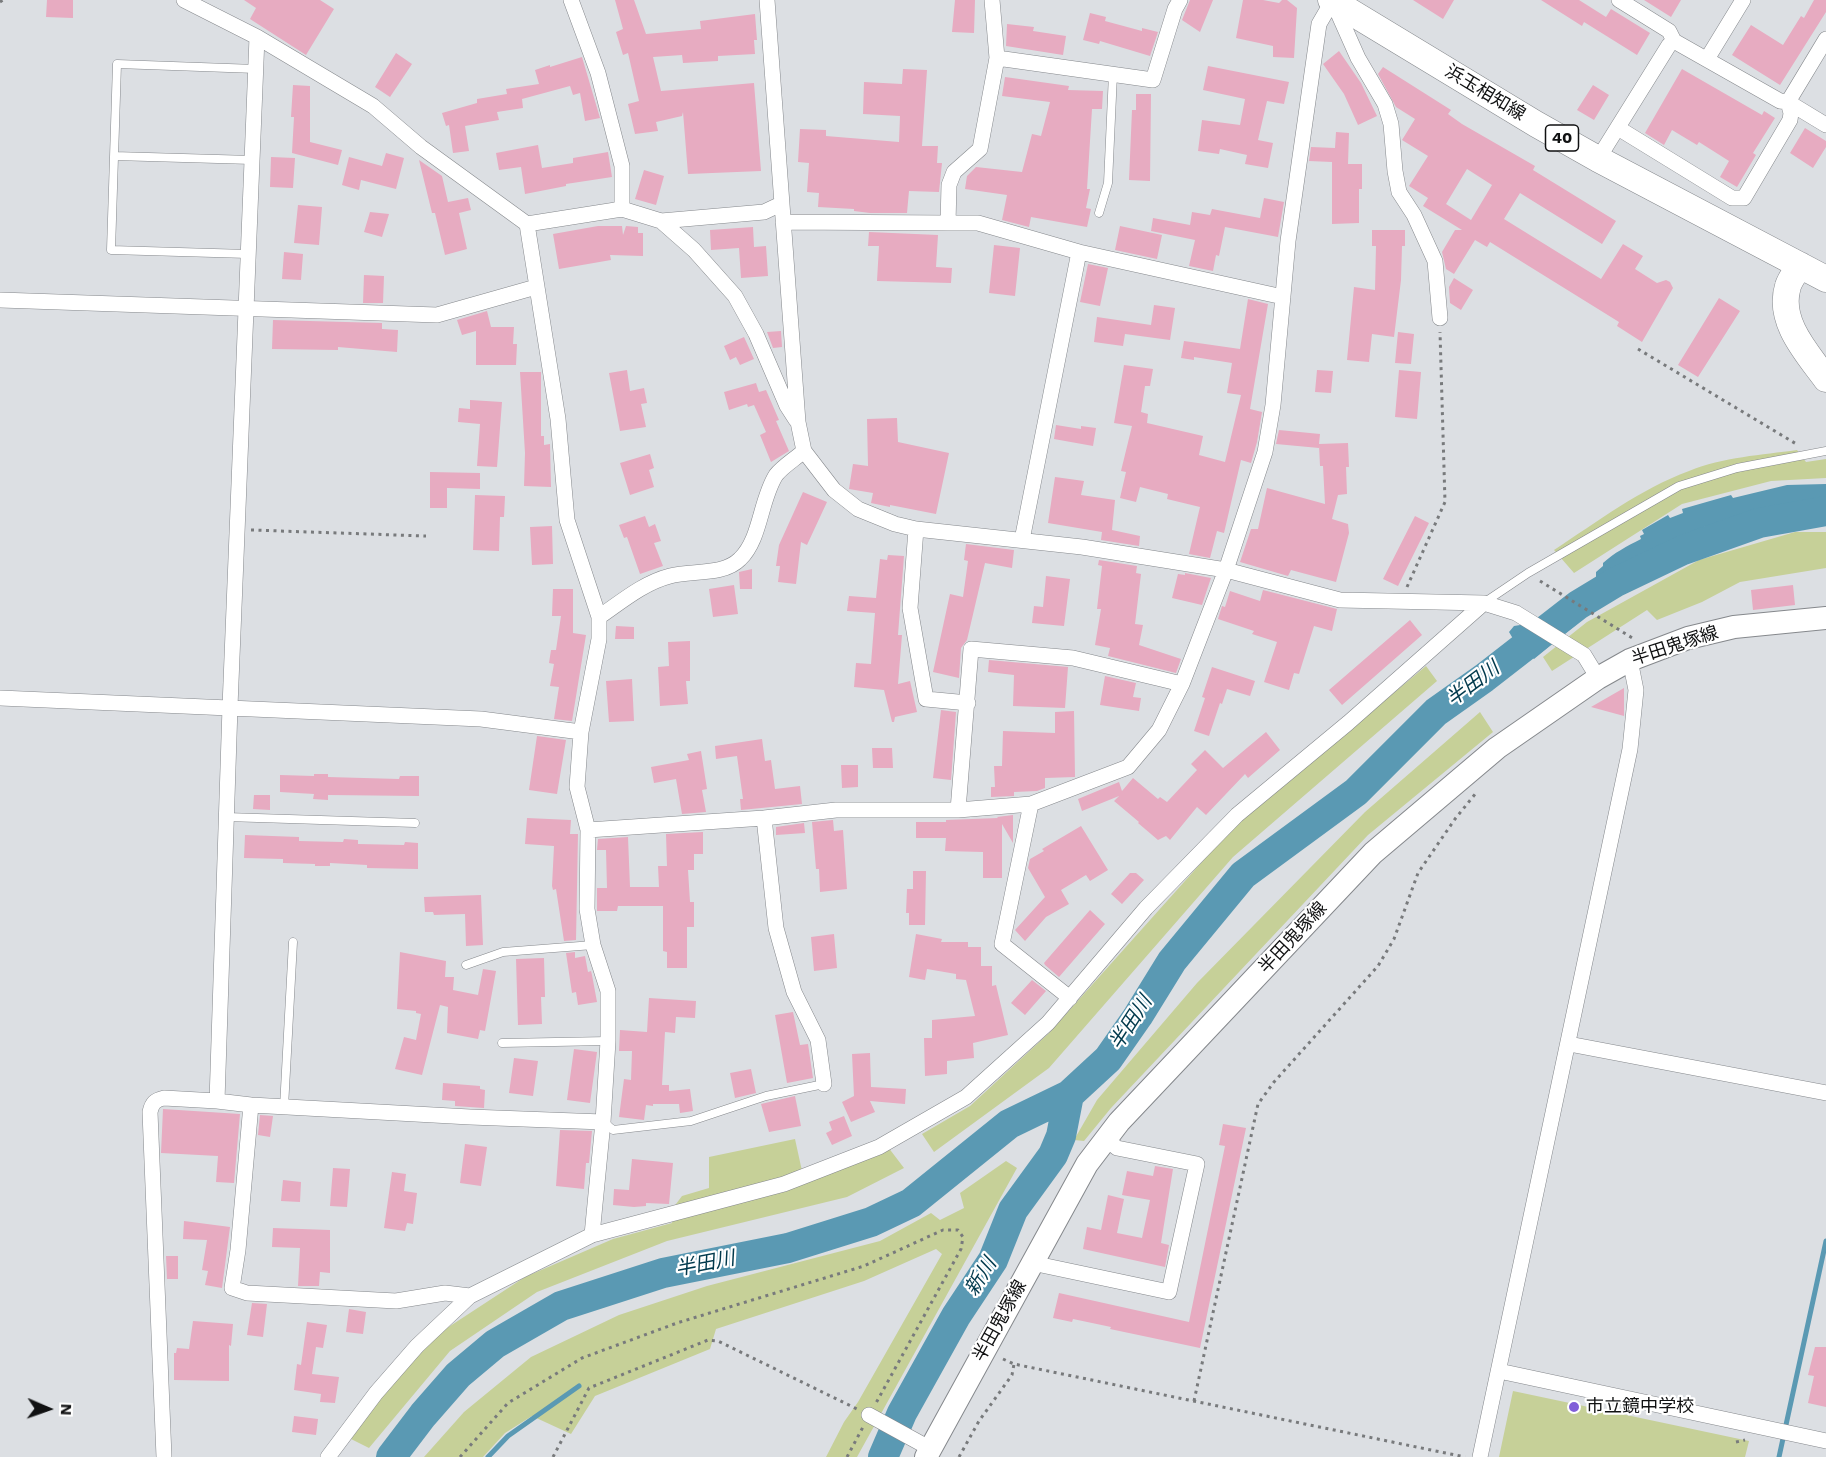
<!DOCTYPE html>
<meta charset="utf-8">
<style>
body{margin:0}
#map{position:relative;width:1826px;height:1457px;overflow:hidden;background:#dcdfe3;font-family:"Work Sans",sans-serif}
canvas{display:block}
.north{position:absolute;left:18px;top:1379px;width:60px;height:60px;-webkit-text-stroke:4px #fff;paint-order:stroke;rotate:92deg;font-size:16px;font-weight:700;line-height:24px;text-align:center;color:#101112}
.north::after{content:'';display:block;margin:auto;width:21px;height:27px;background:#101112;clip-path:polygon(50% 0,100% 100%,50% 72%,0 100%)}
</style>
<div id="map">
<canvas width="1826" height="1457"></canvas>
<div class="north">N</div>
</div>
<script>
const ctx = document.querySelector('canvas').getContext('2d');
ctx.lineJoin = 'round';
function paint(path, color) { ctx.fillStyle = color; ctx.fill(path, 'evenodd'); }
function trace(path, color, width, dash) { ctx.strokeStyle = color; ctx.lineWidth = width; ctx.lineCap = dash ? 'butt' : 'round'; ctx.setLineDash(dash || []); ctx.stroke(path); }
function write(font, color, halo, rows, align = 'center') {
  ctx.font = font + ' "Work Sans","Noto Sans JP",sans-serif'; ctx.lineWidth = 4.5; ctx.setLineDash([]); ctx.textBaseline = 'middle'; ctx.strokeStyle = halo; ctx.fillStyle = color; for (const [text, x, y, turn = 0] of rows) {
    ctx.save(); ctx.translate(x, y); ctx.rotate((+turn || 0) * Math.PI / 180); ctx.textAlign = isNaN(turn) ? turn : align; if (halo) ctx.strokeText(text, 0, 0); ctx.fillText(text, 0, 0); ctx.restore();
  }
}
paint(new Path2D(`
 M1797 450 1806 462 1826 459V478L1771 481 1682 504 1574 573 1554 550C1597 522 1640 489 1689 471 1723 457 1762 455 1797 450Z
 M1795 532H1826V568L1740 582 1702 602 1657 620 1647 610 1552 671 1543 657 1587 622 1699 560Z
 M1426 666 1437 681 1233 857 1049 1068 934 1152 922 1134 970 1106 1049 1033 1235 825Z
 M1480 712 1493 732 1368 835 1111 1108 1084 1141 1074 1140 1097 1100 1197 983 1365 812Z
 M795 1139 802 1171 888 1147 904 1168 847 1197 667 1241 537 1292 450 1351 369 1448 351 1439 387 1387 444 1330 525 1277 613 1239 672 1223 670 1212 682 1196 709 1188V1157Z
 M1006 1161 1017 1168 857 1457H826L844 1422 858 1402 942 1254 936 1249 864 1281 716 1329 710 1349 595 1396 571 1434 532 1416 505 1433 483 1457H424L464 1412 531 1357 619 1315 707 1286 880 1241 931 1213 940 1220 964 1208 960 1193Z
 M1513 1391 1749 1441 1745 1457H1499Z`), '#c6d098');
paint(new Path2D(`
 M1826 484V519L1808 521 1759 517 1735 523 1704 527 1699 534 1678 548 1660 566 1653 568 1635 580 1604 593 1602 600 1592 593 1577 610 1578 614 1574 618 1578 623 1534 659 1515 642 1509 632 1514 626 1551 620 1552 617H1556L1566 608V602L1581 593 1583 588 1588 590 1596 585V572L1603 566V563C1614 553 1627 546 1641 539L1640 536 1644 534 1642 530 1668 515 1670 518 1683 513 1682 509 1731 495 1733 498 1787 485Z`), '#5a99b3');
trace(new Path2D(`
 M488 1457 508 1436 579 1386
 M1779 1457 1826 1241`), '#5a99b3', 5);
trace(new Path2D(`
 M391 1457 423 1415 458 1375 495 1344 561 1306 663 1273 788 1248 871 1222 911 1203 1009 1124 1069 1095 1108 1059 1138 1016 1172 961 1243 875 1356 792 1436 712 1484 678 1578 605 1616 582 1683 550 1759 523 1826 511
 M883 1457 902 1413 956 1316 993 1260 1013 1210 1053 1155 1061 1136 1069 1095`), '#5a99b3', 30);
paint(new Path2D(`
 M47 0H73V18L46 17Z
 M244 0H320L334 9 306 55 250 19 256 8Z
 M615 0H634L646 34 701 29 700 21 755 14 757 40H754L755 54 718 56V61L683 63 682 55 653 57 661 91 754 83 761 171 688 174 683 112 682 116 656 122 658 131 635 134 628 104 639 101 628 53 623 55 616 32 623 29Z
 M955 0H975L974 33 952 32Z
 M1190 0H1213L1200 32 1182 20Z
 M1243 0H1263L1279 3 1282 0H1287L1297 8 1294 58 1273 57V46L1236 38Z
 M1413 0H1454L1443 19Z
 M1541 0H1579L1606 17 1611 9 1650 33 1637 55 1584 22 1582 26Z
 M1644 0H1681L1671 17Z
 M1814 0H1826V12L1780 85 1732 55 1751 25 1783 45 1801 16 1804 18Z
 M1090 13 1106 17 1105 21 1142 31V28L1158 32 1150 56 1100 41 1099 44 1083 40Z
 M1007 24 1034 27 1033 31 1066 36 1063 55 1006 46Z
 M1339 51 1361 83 1377 116 1358 125 1344 94 1323 64Z
 M396 53 412 64 390 97 375 87Z
 M582 57 600 118 585 121 580 93 573 95 570 86 522 99 523 108 497 112 499 120 465 126 469 151 453 153 449 125 446 126 442 113 477 103V99L507 94 506 89 539 84 535 70 550 65V67Z
 M1208 66 1289 82 1284 104 1267 101 1258 140 1273 143 1268 168 1245 164 1247 155 1220 149 1219 154 1198 151 1202 120 1240 125 1245 99 1203 90Z
 M1383 67 1451 110 1448 114 1462 124 1535 166 1533 170 1616 221 1602 244 1520 193 1504 219 1601 279 1623 244 1643 256 1635 269 1657 283 1666 280 1670 282 1673 288 1642 342 1617 326 1619 322 1490 242 1487 247 1475 240 1454 274 1446 269 1442 252 1455 230H1462L1423 206 1428 198 1409 186 1428 156 1402 140 1415 119 1396 107 1378 74ZM1467 169 1492 185 1471 220 1446 204Z
 M903 69 927 70 922 146H938L937 163H942L939 192 909 191 907 213H870L854 211V209L818 207 819 193 807 192 809 163 798 162 800 129 826 130V136L899 142 900 116 863 114 864 82 902 84Z
 M1682 69 1762 115 1764 111 1775 118 1753 153 1756 155 1737 187 1720 177 1729 161 1699 142 1697 145 1672 130 1664 145 1645 133Z
 M1005 77 1069 86 1068 90 1103 91 1102 109H1092L1087 189H1090L1086 208 1091 209 1087 227 1031 217 1029 227 1002 220 1007 195 965 189 967 176 976 167 1022 172 1032 134 1041 136 1050 102 1002 96Z
 M293 85 310 86V142L342 150 338 165 292 153 294 117H291Z
 M1593 85 1609 95 1594 120 1577 110Z
 M1136 94H1151L1150 181 1129 180 1132 110H1136Z
 M1805 128 1826 141V147L1813 168 1790 153Z
 M1336 132 1349 133 1348 164H1362V189H1359V223L1332 224V162L1309 161 1311 147 1335 148Z
 M538 145 542 168 573 163V158L608 152 612 177 566 184V186L525 194 521 167 499 170 496 153Z
 M386 153 404 158 396 189 361 180 359 190 342 185 349 157 382 166Z
 M271 157 295 158 293 188 270 187Z
 M419 160 442 176 448 202 468 198 471 210 459 213 467 249 445 255 435 213H432Z
 M644 170 664 176 656 205 635 199Z
 M1264 198 1284 202 1278 237 1225 227 1219 256 1216 255 1213 271 1189 266 1195 240 1151 231 1153 218 1190 225 1192 212 1210 215 1212 209 1260 218Z
 M298 205 322 207 319 245 294 243Z
 M370 212 389 214 382 237 364 232Z
 M598 226H622L623 235 626 226 638 227V233H643V256L610 255 611 260 559 269 553 234Z
 M1120 226 1162 235 1157 259 1115 250Z
 M753 227 754 247 766 246 768 276 741 278 739 248 711 250 710 230Z
 M1372 230H1405V246H1402L1401 280 1394 337 1372 334 1369 362 1347 360 1354 287 1375 290 1376 246H1372Z
 M869 232 938 235 936 267 952 268 951 283 877 281 879 246H868Z
 M994 245 1020 248 1015 296 989 293Z
 M284 252 303 254 301 280 282 279Z
 M1088 264 1108 268 1100 306 1080 302Z
 M364 275 384 276 383 303H363Z
 M1454 278 1473 290 1461 310 1450 303 1449 287Z
 M1719 298 1740 311 1698 377 1678 365Z
 M1248 299 1268 304 1250 409 1262 412 1257 442 1251 463 1241 460 1224 533 1217 531 1210 558 1189 554 1200 507 1167 499 1168 494 1140 487 1136 502 1120 498 1126 472 1121 471 1132 426 1114 423 1124 365 1153 369 1150 386H1145L1141 412 1148 414 1147 423 1203 436 1199 455 1225 462 1241 395 1227 393 1232 363 1194 357V360L1181 358 1184 341 1240 349Z
 M1154 305 1175 308 1170 340 1125 334 1123 346 1094 342 1097 317 1151 325Z
 M487 311 491 327H514L513 344H517L516 365H476V331L462 335 457 320Z
 M273 320 382 323V329L398 330 397 352 338 347V350L272 349Z
 M781 331 782 347 773 348 767 332Z
 M1398 332 1414 334 1411 364 1395 363Z
 M744 337 754 359 740 365 736 357 730 360 724 346Z
 M627 370 630 391 644 388 647 403 641 404 646 427 620 431 609 373Z
 M1317 370 1333 371 1331 393 1315 392Z
 M1399 370 1421 372 1417 419 1395 417Z
 M520 372H541V436H544V445L550 444 551 487 524 486 525 453Z
 M756 383 759 392 766 390 779 420 776 421 789 451 771 462 760 435 766 432 754 405 748 407 747 404 729 410 724 392Z
 M470 400 502 402 497 467 477 466 480 424 458 422 459 408 470 409Z
 M897 418 898 442 949 453 936 514 890 505V507L871 503 873 493 849 489 853 464 868 466 867 419Z
 M1056 425 1081 429V426L1096 428 1093 446 1054 439Z
 M1279 430 1320 434 1319 444 1348 443 1349 467H1346L1347 494 1338 495 1332 519 1348 524 1349 533 1336 582 1291 570 1288 576 1240 562 1251 529H1258L1267 488 1325 504 1323 466H1320L1319 445V448L1276 444Z
 M650 454 654 468 649 470 654 487 630 495 620 463Z
 M430 472 480 473V489L447 488V508H430Z
 M1055 477 1084 481 1081 495 1115 500 1112 530 1140 536 1139 546 1101 540 1102 532 1048 523Z
 M803 492 827 502 807 545 801 542 796 584 778 582 780 566H776L779 545Z
 M475 495 505 496 504 517H500L499 551 473 550Z
 M645 516 649 527 655 524 661 541 654 543 663 566 640 574 627 537 624 538 619 525Z
 M1415 516 1429 523 1398 586 1383 579Z
 M552 526 553 564 532 565 530 527Z
 M966 544 1014 550 1012 568 985 563 967 640 961 648 959 678 933 672 950 594 963 597 968 561 964 560Z
 M888 555 904 556 898 635H902L898 684 910 681 917 712 895 717 894 722H892L884 690 854 687 856 663 871 664 875 613 847 611 849 596 876 598 880 559 887 560Z
 M1099 560 1137 566 1136 573 1141 574 1135 624 1143 625 1139 645 1181 659 1176 673 1108 656 1110 648 1095 645 1101 609H1097L1102 566 1098 565Z
 M752 569V589H740L739 572Z
 M1185 573 1211 578 1202 605 1172 598 1178 574 1185 575Z
 M1046 576 1070 579 1064 626 1032 623 1034 606 1043 607Z
 M734 585 738 614 713 617 709 589Z
 M1793 585 1795 605 1753 610 1751 590Z
 M553 589H573V633L586 635 572 721 554 719 559 687 550 686 554 664 549 663 551 650H556L561 616H552Z
 M1263 590 1337 609 1332 631 1314 626 1299 674 1294 673 1289 690 1264 682 1277 642 1252 634 1254 631 1218 619 1222 606 1225 607 1230 591 1260 601Z
 M1410 620 1422 635 1342 705 1329 690Z
 M616 626 634 627V639H615Z
 M690 641V681H686L688 704 660 706 658 667 669 666 668 642Z
 M989 660 1068 667 1065 708 1013 706 1014 675 988 672Z
 M1212 667 1255 681 1250 696 1227 689 1222 704 1220 703 1209 736 1194 731 1205 698 1202 697Z
 M1105 676 1136 683 1133 697 1141 698 1139 711 1100 705Z
 M632 679 634 721 609 722 606 681Z
 M1624 688V716L1591 707Z
 M941 710 956 712 951 780 933 778Z
 M1074 711 1075 777 1045 778V788L1037 791 1014 792V796L991 797V787H995L994 766H1002L1003 731 1055 733V712Z
 M1266 732 1280 750 1248 778 1245 774 1206 815 1197 807 1170 840 1166 836 1158 840 1138 823 1139 822 1114 801 1119 796 1082 811 1078 799 1119 782 1122 791 1133 778 1158 799 1160 797 1167 802 1197 770 1191 764 1205 750 1223 768Z
 M537 736 566 740 557 794 529 790Z
 M762 739 765 761 771 760 775 789 800 786 802 804 741 810 740 799H743L737 756 716 759 715 746Z
 M872 748H892L893 768H873Z
 M701 751 707 789 702 790 706 812 682 814 676 779 654 783 651 767 689 760 687 754Z
 M841 765H858V787L842 788Z
 M314 774H328V777L399 779 400 776H419V796L328 795V800L313 799 314 794 280 792V775L314 776Z
 M254 795H270V810L253 809Z
 M1013 815V843L1002 824V878H983V852L945 851 946 838H916V822H946V820L998 818 997 817Z
 M527 818 571 820 570 834H578L576 940 564 941 556 889 553 890 552 886 554 846 525 844Z
 M833 820 834 831 843 830 847 889 820 892 819 869H816L812 822Z
 M804 823 805 833 776 835V827Z
 M1081 826 1108 870 1090 881 1086 875 1061 890 1069 904 1046 917 1025 941 1015 930 1045 897 1028 868 1030 859 1044 851 1042 849Z
 M703 832V854H694V870H688L690 902H694V927H687V968H667V952L663 951V906H618L617 911H597V888H607L606 850H597L598 839 628 837 630 887H659L658 866H667L666 834Z
 M245 835 299 837V841L343 842 344 839 358 840V844L404 845 405 842 418 843V869L367 868V865L330 863V866H315V864L283 863V859L244 858Z
 M913 871H926L925 925H909V913H906L907 889H913Z
 M1130 873H1136L1144 880 1122 904 1111 894Z
 M481 895 483 945 466 946 465 914 434 915 433 912H425L424 897Z
 M1090 910 1105 924 1059 977 1045 965 1044 963Z
 M834 934 837 968 814 971 811 937Z
 M916 934 942 939 941 942H968V947H981V966H992V986L996 985 1008 1035 973 1043 974 1058 947 1061V1074L925 1076 924 1038H932V1020L975 1016 966 980 956 979V974L927 969 925 980 909 977Z
 M400 952 446 961 445 977H454L453 990 478 995 483 969 496 971 485 1031 480 1030 478 1039 447 1033 448 1007 440 1005 422 1075 395 1069 404 1037 416 1040 421 1014 416 1013V1011L397 1009Z
 M575 952V958L585 956 588 972 591 971 592 975 597 1002 578 1005 576 992 572 993 566 953Z
 M544 958 545 997H541L542 1024 518 1025 516 959Z
 M1032 980 1046 991 1025 1015 1011 1003Z
 M649 998 696 1001 695 1018 676 1017 675 1033 665 1032 662 1085H669V1091L690 1089 693 1111 680 1113 679 1104H653V1106L646 1105 644 1120 619 1117 624 1079 631 1080 632 1051H619L620 1030 647 1032Z
 M793 1012 800 1045 808 1044 813 1078 787 1083 775 1015Z
 M574 1049 597 1052 590 1103 567 1100Z
 M870 1053 871 1087 906 1089 905 1104 870 1101 875 1112 851 1122 842 1102 854 1096 852 1054Z
 M514 1058 538 1061 533 1096 509 1093Z
 M751 1069 756 1093 735 1098 730 1073Z
 M443 1083 480 1086V1089L485 1090 484 1108 455 1106V1101L442 1100Z
 M795 1096 801 1126 769 1132 761 1104Z
 M163 1109 240 1114 234 1183 216 1182 218 1156 161 1153Z
 M260 1115 273 1116 270 1137 258 1135Z
 M844 1116 852 1136 832 1145 826 1133 832 1130 829 1122Z
 M1223 1124 1246 1128 1200 1348 1110 1329 1111 1327 1073 1319 1072 1322 1053 1318 1059 1293 1189 1322 1225 1146 1219 1145Z
 M560 1130 592 1131 589 1163H586L584 1189 556 1186Z
 M465 1144 487 1147 481 1186 460 1183Z
 M632 1159 673 1163 669 1204 646 1203V1206L634 1207 613 1205 614 1189 629 1190Z
 M1155 1166 1173 1169 1161 1243 1169 1245 1165 1267 1083 1249 1087 1227 1101 1230 1108 1195 1124 1199 1117 1233 1142 1238 1150 1200 1122 1195 1127 1171 1153 1176Z
 M333 1168 350 1169 347 1207 330 1206Z
 M392 1172 406 1174 404 1191 417 1193 413 1224 407 1223 405 1231 384 1228Z
 M283 1180 301 1182 300 1202 281 1201Z
 M184 1221 230 1227 222 1288 205 1285 208 1271 202 1270 207 1240 183 1239Z
 M273 1228 330 1230V1273L320 1272 319 1286H298L300 1248 272 1247Z
 M166 1256H178V1279H167Z
 M252 1303 267 1304 263 1337 247 1335Z
 M349 1309 366 1312 363 1334 346 1332Z
 M193 1321 233 1324 231 1346 229 1345V1381L174 1380V1353H176L177 1348 189 1349Z
 M307 1322 327 1325 323 1348 316 1347 312 1374 339 1377 335 1403 320 1402 321 1394 294 1390 297 1364 301 1365Z
 M1815 1347H1826V1407L1808 1403 1814 1376 1808 1375Z
 M294 1416 318 1419 316 1435 292 1432Z`), '#e7abc1');
const service = new Path2D(`
 M114 156 252 160
 M1099 213 1108 183 1113 74
 M248 254 111 250 117 64 256 69
 M1485 602 1528 573 1679 486 1737 468 1826 451
 M226 817 415 823
 M466 965 503 952 593 945
 M502 1043 608 1041
 M284 1107 293 942
 M604 1122 613 1130 691 1121 766 1096 824 1084`);
const minor = new Path2D(`
 M184 0 257 37 373 106 421 147 527 224 622 209 661 221 694 250 735 296 756 334 787 406 796 420
 M571 0 598 73 622 166V209
 M767 0 798 422 804 451 834 490 858 509 895 524 916 529 1082 547 1226 570 1340 600 1484 603 1516 613 1584 655 1598 678
 M992 0 997 58 980 149 954 172 949 185 948 223H978L1079 252 1283 297
 M1619 0 1669 31 1674 41
 M1334 4 1358 58 1385 104 1391 124 1395 171 1399 192 1414 215 1435 261 1440 318
 M997 58 1153 80 1175 9 1180 0
 M1707 59 1743 0
 M1618 128 1732 198H1744L1790 120 1791 113 1788 102 1826 39
 M1598 159 1669 45 1674 41 1780 101 1788 102 1826 125
 M661 221 764 212 781 204
 M783 222 948 223
 M527 224 558 419 567 520 599 617V639L581 732 577 787 588 830 587 909 593 945 608 991V1041L603 1122 592 1235
 M0 300 437 315 536 287
 M916 529 910 608 926 699 968 703
 M1022 540 1079 252
 M599 617C621 602 643 583 670 576 692 570 723 576 740 559 761 539 760 500 776 475 783 466 795 459 804 451
 M0 698 481 719 581 732
 M1031 804 1002 944 1070 998
 M958 810 971 649 1073 658 1182 684
 M764 818 776 928 794 992 818 1040 824 1084
 M588 830 764 818 836 810H958L1031 804 1128 767 1159 730 1182 684 1226 570 1265 452 1273 405 1288 241 1319 24 1333 0
 M1569 1044 1826 1093
 M217 1101 230 707 257 37
 M251 1105 238 1250 232 1288 247 1293 396 1301 445 1293 470 1296
 M1032 1263 1169 1292 1197 1164 1117 1148 1106 1139
 M1499 1371 1826 1441
 M869 1415 931 1449
 M164 1457 150 1112C152 1103 155 1100 164 1098L217 1101 251 1105 470 1117 603 1122
 M328 1457 376 1393 417 1346 470 1296 592 1235 784 1184 879 1147 966 1097 1048 1023 1146 908 1237 815 1348 723 1484 603
 M1480 1457 1630 749 1636 690 1630 660`);
const secondary = new Path2D(`
 M926 1457 1087 1164 1119 1122 1373 853 1497 748 1598 678 1630 660 1688 638 1734 627 1826 618`);
const primary = new Path2D(`
 M1331 0 1536 124 1598 159 1826 279
 M1800 265C1796 272 1790 279 1788 286 1777 321 1807 353 1826 379`);
trace(service, '#85888c', 9);
trace(minor, '#85888c', 16);
trace(secondary, '#85888c', 24);
trace(primary, '#85888c', 27);
trace(new Path2D(`
 M0 2 3 0
 M1638 349 1798 445
 M251 530 426 536
 M1540 581 1634 639
 M1407 587 1445 502 1440 332
 M1003 1359 1014 1364 1465 1457
 M1194 1401 1258 1104 1274 1082 1378 966 1394 939 1418 873 1455 819 1476 793
 M1736 1442 1745 1440
 M460 1457 508 1403 582 1358 677 1323 864 1266 943 1230H958L963 1237 961 1249 876 1403
 M553 1457 589 1388 708 1340 718 1341 857 1409
 M847 1457 863 1427
 M959 1457 979 1421 1012 1375 1014 1364`), '#787a7c', 3, [3, 4.5]);
trace(service, '#fff', 8);
trace(minor, '#fff', 15);
trace(secondary, '#fff', 22);
trace(primary, '#fff', 26);
for (const [x, y, r, color] of [
 [1574,1407,6,"#805ed8"]
]) { const dot = new Path2D(); dot.arc(x, y, r, 0, 2 * Math.PI); ctx.fillStyle = color; ctx.fill(dot); trace(dot, '#fff', 2); }
for (const [x, y, w] of [
 [1562,138,33]
]) { const box = new Path2D(); box.roundRect(x - w / 2, y - 13, w, 26, 4.5); ctx.fillStyle = '#fff'; ctx.fill(box); trace(box, '#101112', 1.5); }
write('bold 16px', '#101112', null, [
 ["40",1562,138]
]);
write('18px', '#101112', '#fff', [
 ["浜玉相知線",1485,93,31],
 ["半田鬼塚線",1675,646,-18],
 ["半田鬼塚線",1293,938,-47],
 ["半田鬼塚線",1000,1321,-61]
]);
write('18px', '#101112', '#fff', [
 ["市立鏡中学校",1586,1407]
], 'left');
write('italic 20px', '#00394c', '#fff', [
 ["半田川",1473,684,-37],
 ["半田川",1131,1023,-57],
 ["半田川",705,1264,-11],
 ["新川",981,1277,-58]
]);
</script>
